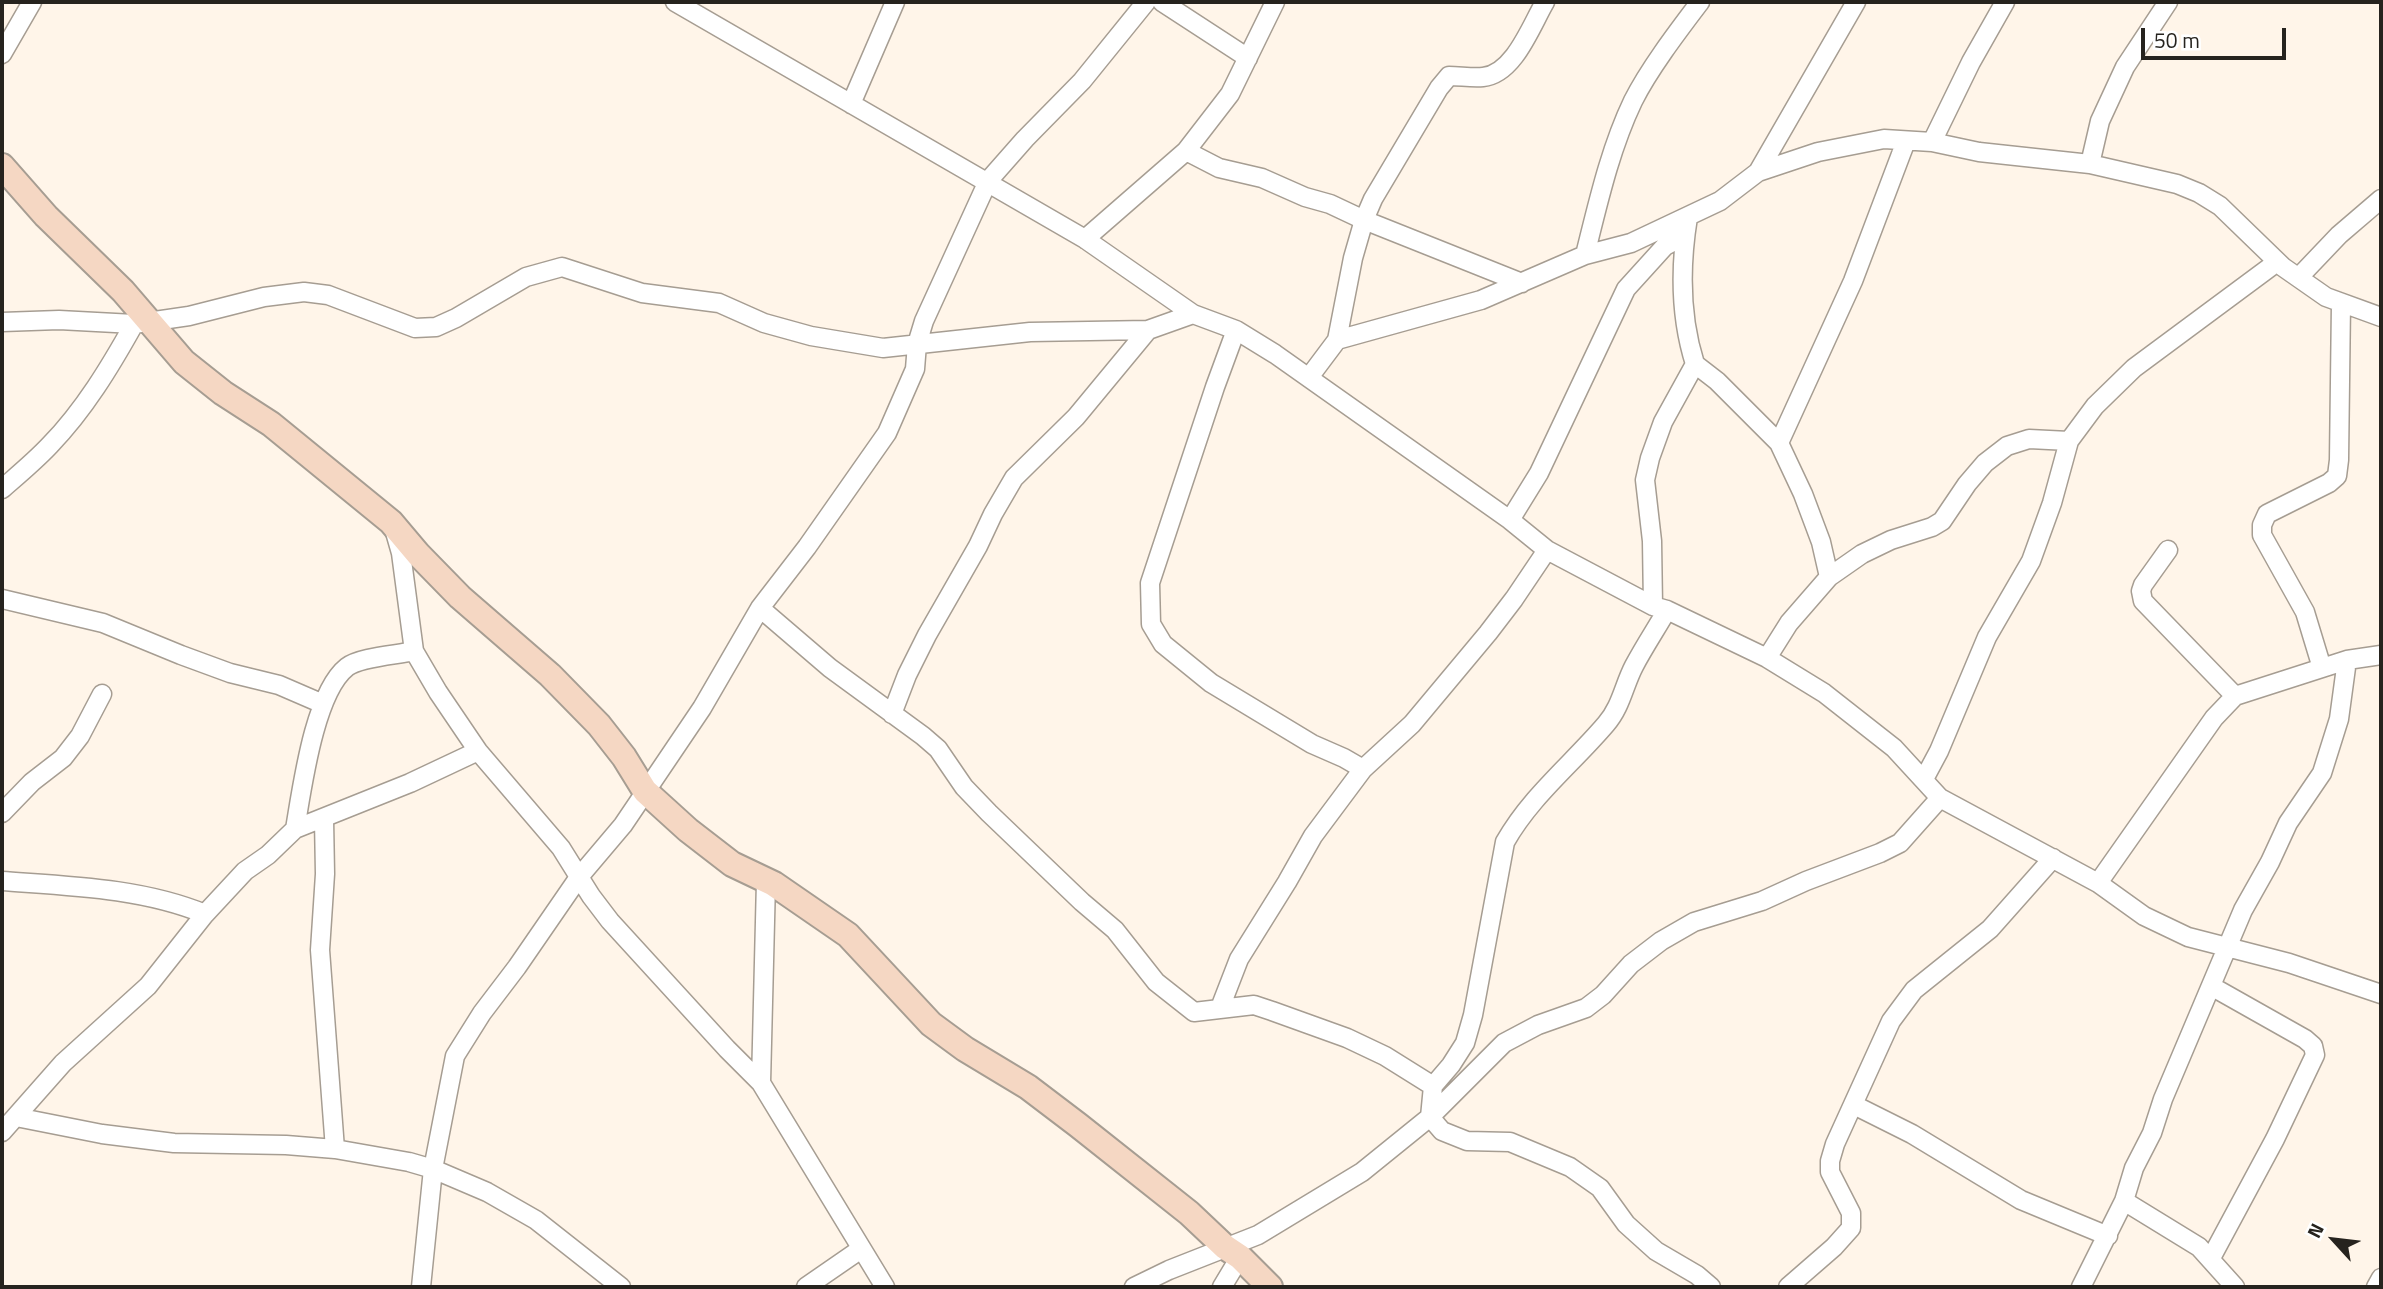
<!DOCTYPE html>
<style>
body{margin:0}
#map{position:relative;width:2383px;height:1289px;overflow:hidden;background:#fff5e9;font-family:"Titillium Web",sans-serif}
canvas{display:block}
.frame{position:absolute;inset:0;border:4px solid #26231e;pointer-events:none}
.north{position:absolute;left:2299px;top:1205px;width:70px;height:70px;-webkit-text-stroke:5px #fff;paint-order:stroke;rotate:297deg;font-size:19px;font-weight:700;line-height:28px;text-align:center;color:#26231e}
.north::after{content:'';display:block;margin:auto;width:24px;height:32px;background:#26231e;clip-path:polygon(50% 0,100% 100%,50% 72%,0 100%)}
.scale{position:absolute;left:2141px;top:28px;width:145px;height:32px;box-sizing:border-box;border:4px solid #26231e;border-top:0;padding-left:9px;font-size:21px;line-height:24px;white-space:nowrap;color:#26231e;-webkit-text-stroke:5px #fff;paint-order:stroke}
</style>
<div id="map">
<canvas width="2383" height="1289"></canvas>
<div class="frame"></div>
<div class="north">N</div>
<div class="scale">50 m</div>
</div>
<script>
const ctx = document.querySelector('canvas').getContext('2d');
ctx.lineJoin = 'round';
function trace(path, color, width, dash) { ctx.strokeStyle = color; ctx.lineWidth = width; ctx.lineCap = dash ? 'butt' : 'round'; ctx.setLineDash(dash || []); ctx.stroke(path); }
const street = new Path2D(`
 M675 2 1085 239 1193 314 1236 330 1275 354 1510 520 1547 550 1653 606 1667 610 1767 658 1824 693 1894 748 1940 798 2098 883 2144 916 2188 937 2289 963 2381 994
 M1162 2 1248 58
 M2 54 32 2
 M851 104 895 2
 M1932 142 1971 62 2005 2
 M1186 151 1219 168 1262 178 1305 197 1330 204 1364 220 1522 283
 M2090 164 2100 121 2125 67 2168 2
 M1758 172 1856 2
 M1085 239 1186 151 1230 94 1275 2
 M1585 255C1598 203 1610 149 1633 101 1649 69 1678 31 1700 2
 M2299 277 2339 235 2381 199
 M2 322 59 320 134 324 189 316 264 297 304 292 328 295 415 328 436 327 456 318 526 277 562 267 642 293 719 303 764 323 811 336 883 348 1030 332 1148 330 1193 314
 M1236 330 1215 387 1150 583 1151 624 1163 644 1211 683 1312 744 1344 758 1363 769
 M1337 340 1481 300 1585 255 1631 243 1720 201 1758 172 1818 152 1884 139 1932 142 1979 152 2090 164 2177 184 2199 193 2220 206 2283 267 2326 297 2381 317
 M1695 364 1717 381 1779 443 1803 494 1821 542 1829 577
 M1310 376 1337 340 1353 258 1364 220 1373 199 1439 88 1449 76C1460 76 1472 78 1483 77 1514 74 1531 26 1545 2
 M1779 443 1853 281 1906 141
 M2 489C18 475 35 461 50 445 84 410 110 367 134 324
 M1510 520 1539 473 1626 289 1665 246 1685 235
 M395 532 401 553 414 651 438 692 478 751 561 848 591 896 610 921 727 1049 761 1083 885 1287
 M2168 550 2143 585 2141 591 2143 601 2235 696
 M2 599 103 623 181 655 230 673 279 685 323 704
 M1653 606 1652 541 1645 480 1650 458 1663 422 1695 364C1680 317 1680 266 1688 217
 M760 608 830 668 923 736 938 749 964 787 989 813 1082 902 1115 930 1156 982 1194 1012 1254 1005 1272 1011 1347 1038 1385 1056 1433 1086
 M1667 610C1656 629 1644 647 1634 666 1624 685 1621 707 1606 724 1572 764 1531 796 1505 842L1473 1015 1465 1043 1451 1065 1433 1086 1430 1117 1442 1131 1467 1141 1510 1142 1570 1167 1600 1188 1626 1224 1656 1251 1697 1275 1711 1287
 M1767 658 1789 623 1829 577 1862 554 1891 540 1932 527 1942 521 1967 484 1985 463 2007 446 2029 439 2069 441
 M2322 668 2305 612 2262 535V525L2267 514 2329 483 2337 476 2339 460 2341 303
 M892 714 907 675 927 635 978 546 993 514 1014 478 1076 417 1148 330
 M1924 779 1939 751 1987 637 2031 561 2052 503 2069 441 2095 406 2134 368 2277 262
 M2 813 32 782 63 758 80 736 102 694
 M324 819 325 874 320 950 335 1149
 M295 829C302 789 314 693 347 667 360 657 397 655 414 651
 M2 881C70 886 142 888 205 914
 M2098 883 2214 718 2235 696 2347 660 2381 655
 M2211 986 2305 1039 2313 1046 2315 1055 2275 1139 2211 1258
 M1220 1008 1239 959 1287 882 1313 836 1363 769 1412 724 1488 633 1514 599 1547 550
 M761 1083 766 881
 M1854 1105 1912 1134 2021 1200 2108 1236
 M16 1117 102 1134 174 1143 286 1145 335 1149 409 1162 433 1169 487 1192 536 1220 621 1287
 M2 1132 63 1063 148 986 205 914 245 871 268 855 295 829 410 783 478 751
 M2124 1201 2199 1247 2235 1287
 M421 1287 433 1169 455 1056 482 1013 517 967 579 877 623 825 702 708 760 608 807 547 887 433 915 369 917 344 924 321 988 181 1025 139 1082 81 1146 2
 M806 1287 861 1249
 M1134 1287 1169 1270 1258 1235 1362 1172 1430 1117 1504 1043 1538 1025 1586 1008 1603 995 1631 964 1661 941 1694 922 1762 901 1806 881 1880 853 1900 843 1940 798
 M1222 1287 1240 1257
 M1788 1287 1834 1247 1851 1228V1213L1830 1172V1161L1835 1144 1891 1021 1914 990 1990 929 2053 858
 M2081 1287 2124 1201 2134 1168 2152 1133 2163 1099 2243 910 2270 862 2288 823 2322 773 2339 719 2347 660
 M2376 1287 2381 1278`);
const secondary = new Path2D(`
 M2 166 46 216 123 291 184 362 223 393 271 424 391 522 418 554 460 597 550 675 599 725 624 757 645 791 688 830 732 864 774 884 848 935 931 1024 965 1049 1028 1087 1078 1125 1189 1213 1225 1247 1240 1257 1270 1287`);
trace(street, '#a69d92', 21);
trace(secondary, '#a69d92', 28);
trace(street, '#fff', 18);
trace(secondary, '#f5d7c3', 24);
</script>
